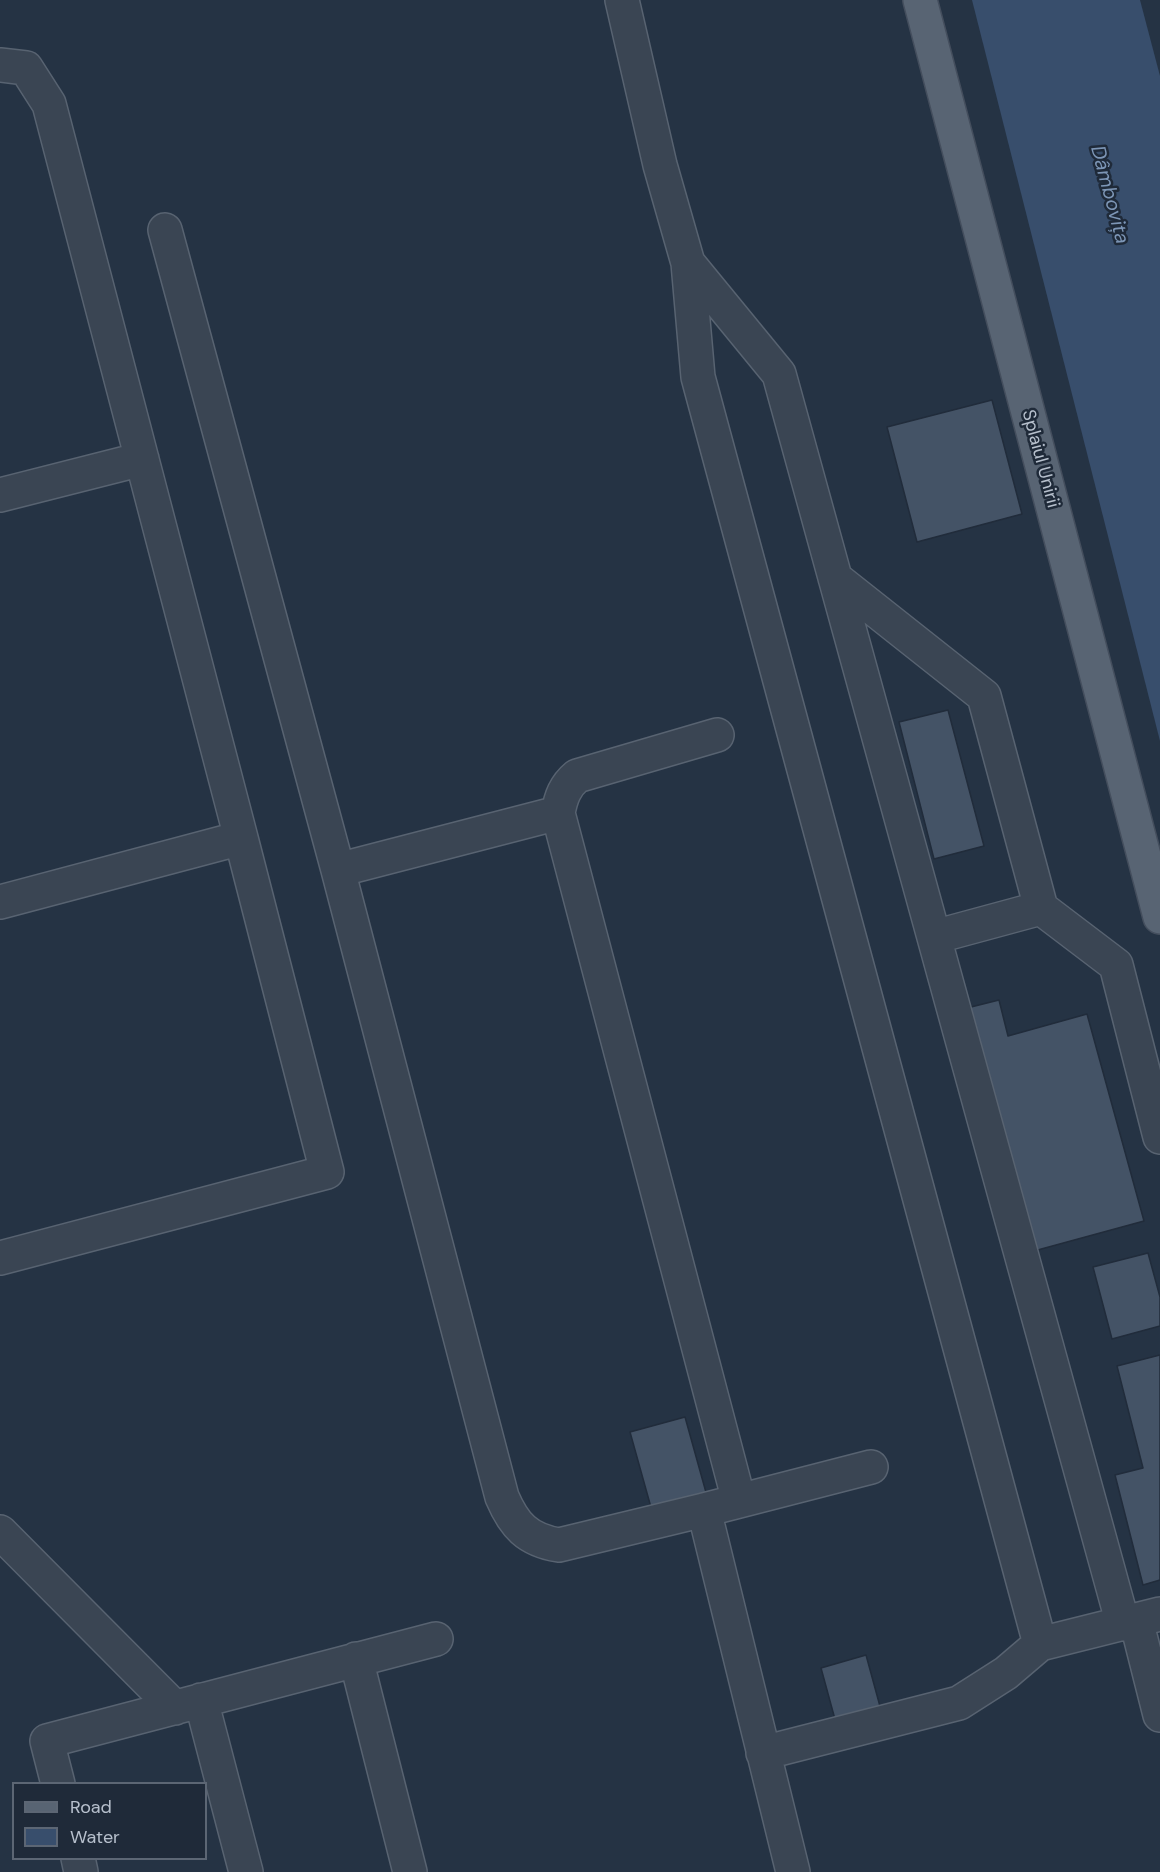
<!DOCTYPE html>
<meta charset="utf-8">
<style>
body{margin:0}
#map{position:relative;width:1160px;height:1872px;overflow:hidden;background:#253344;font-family:"DM Sans",sans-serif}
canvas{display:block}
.legend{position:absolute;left:12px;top:1782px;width:195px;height:78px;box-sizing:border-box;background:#1f2a39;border:2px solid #5c6674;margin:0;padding:8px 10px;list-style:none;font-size:18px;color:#b7c0cd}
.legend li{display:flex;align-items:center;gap:12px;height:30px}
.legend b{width:30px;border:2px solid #5c6674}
</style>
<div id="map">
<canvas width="1160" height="1872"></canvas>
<ul class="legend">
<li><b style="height:8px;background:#586473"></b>Road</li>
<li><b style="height:16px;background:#384e6c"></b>Water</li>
</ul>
</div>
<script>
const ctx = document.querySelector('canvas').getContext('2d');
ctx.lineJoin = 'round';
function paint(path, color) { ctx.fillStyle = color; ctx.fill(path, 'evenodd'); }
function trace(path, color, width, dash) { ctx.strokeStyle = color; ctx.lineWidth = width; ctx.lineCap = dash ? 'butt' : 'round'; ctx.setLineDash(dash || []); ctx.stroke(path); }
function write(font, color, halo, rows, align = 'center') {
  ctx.font = font + ' "DM Sans",sans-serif'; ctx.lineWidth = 5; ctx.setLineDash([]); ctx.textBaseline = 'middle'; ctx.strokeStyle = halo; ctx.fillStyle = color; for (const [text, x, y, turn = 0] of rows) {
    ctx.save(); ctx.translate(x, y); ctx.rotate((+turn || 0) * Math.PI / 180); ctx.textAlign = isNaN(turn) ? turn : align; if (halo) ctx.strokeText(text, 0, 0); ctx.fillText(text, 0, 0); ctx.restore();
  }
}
paint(new Path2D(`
 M972 0H1140L1160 76V741Z`), '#384e6c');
const building = new Path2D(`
 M992 400 1022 514 917 542 887 427Z
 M948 710 984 846 934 859 899 722Z
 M999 1000 1008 1036 1087 1014 1144 1221 1034 1251 967 1008Z
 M1148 1253 1160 1297V1326L1112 1339 1093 1267Z
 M1160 1355V1580L1143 1585 1115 1475 1143 1468 1117 1366Z
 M685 1417 707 1496 652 1511 630 1432Z
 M866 1655 881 1710 836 1723 821 1668Z`);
paint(building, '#445366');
trace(building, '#212c3b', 1.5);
const minor = new Path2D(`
 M622 0 660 165 688 263 779 374 1123 1624
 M0 65 26 68 49 104 241 838
 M165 230 338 870 502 1497C514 1525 527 1540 559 1545L704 1510
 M688 263 698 377 1040 1644
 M0 495 142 459
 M835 578 984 696 1041 908 1116 965 1160 1137
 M717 735 577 776C565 786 561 797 558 813L739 1501 704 1510 793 1872
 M338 870 558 813
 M0 902 241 838 327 1172 0 1258
 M934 937 1041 908
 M739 1501 871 1467
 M0 1532 175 1708
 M1136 1620 1160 1715
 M356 1659 410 1872
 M201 1700 246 1872
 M763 1753 959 1703 1006 1673 1040 1644 1160 1614
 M58 1784 47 1741 436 1639
 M78 1858 81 1872`);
const major = new Path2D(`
 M920 0 1160 917`);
trace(minor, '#586371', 36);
trace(major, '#444e5d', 36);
trace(minor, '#3a4553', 33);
trace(major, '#586473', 33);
write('18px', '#b7c0cd', '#1f2a39', [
 ["Splaiul Unirii",1040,459,75]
]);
write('italic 20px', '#7d96b6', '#1f2a39', [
 ["Dâmbovița",1109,195,75]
]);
</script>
